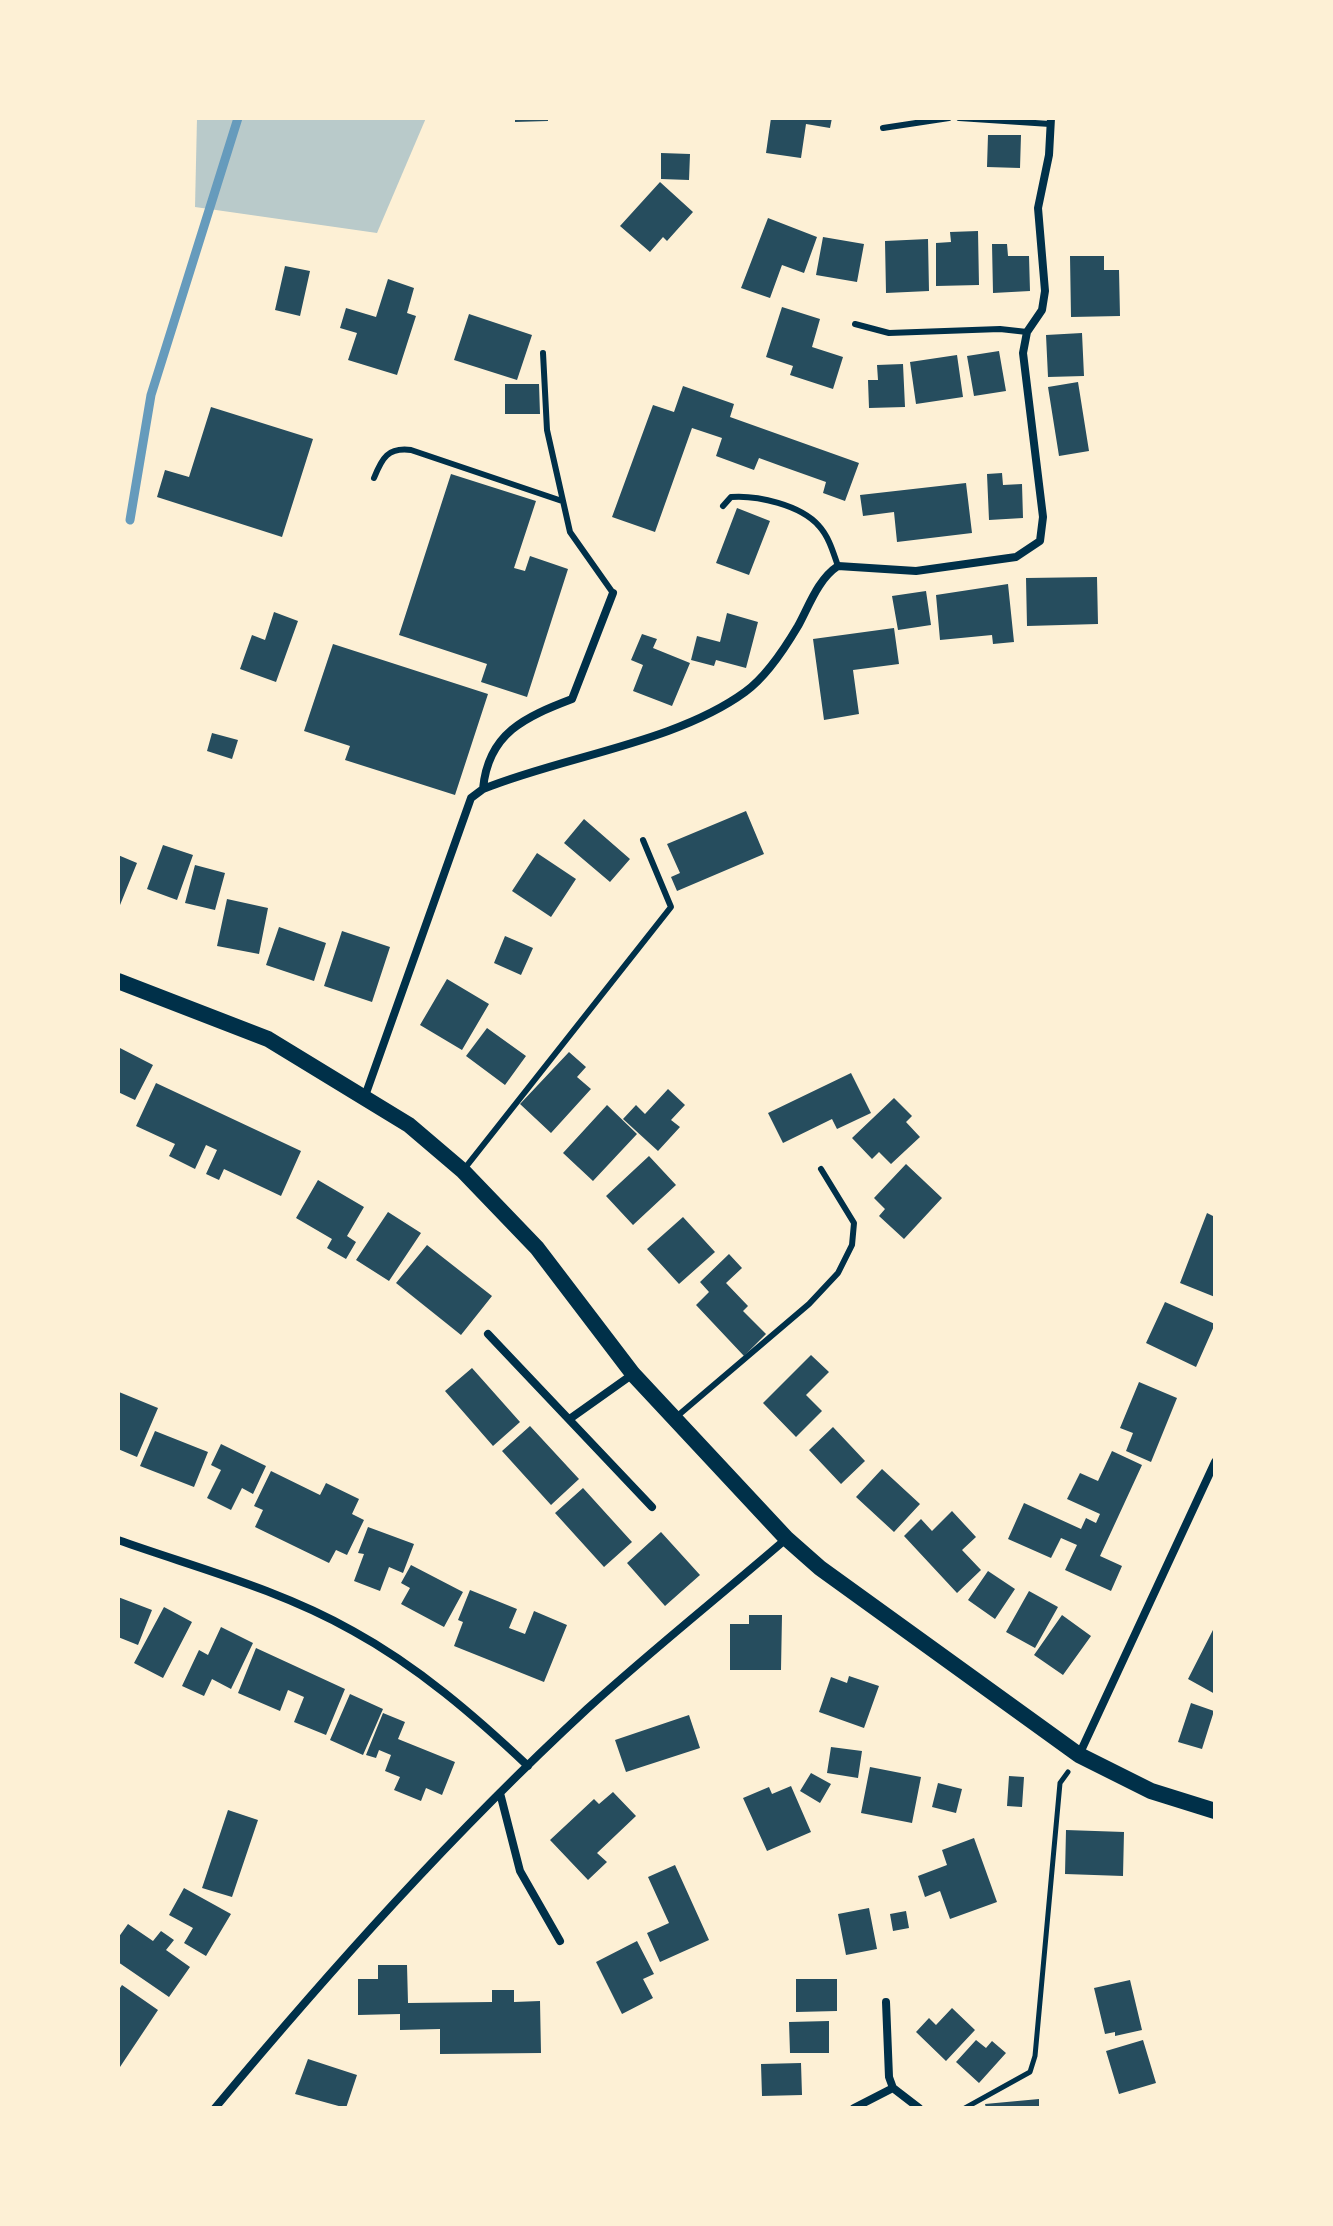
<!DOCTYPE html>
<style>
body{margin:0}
#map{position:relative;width:1333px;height:2226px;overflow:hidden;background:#fdf0d5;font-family:"Archivo Narrow",sans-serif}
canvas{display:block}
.frame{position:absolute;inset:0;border:120px solid #fdf0d5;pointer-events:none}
</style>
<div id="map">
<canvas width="1333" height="2226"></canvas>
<div class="frame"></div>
</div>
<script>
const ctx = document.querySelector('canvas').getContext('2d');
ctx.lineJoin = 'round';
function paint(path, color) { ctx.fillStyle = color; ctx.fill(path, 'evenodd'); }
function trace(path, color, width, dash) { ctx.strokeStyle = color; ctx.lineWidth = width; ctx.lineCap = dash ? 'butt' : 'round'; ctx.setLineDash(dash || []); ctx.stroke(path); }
paint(new Path2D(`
 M197 118H426L377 233 195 207Z`), '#b9caca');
trace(new Path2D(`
 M130 520 151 395 238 118`), '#669bbc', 9);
paint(new Path2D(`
 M515 118H548V121L515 122Z
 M771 118H832L830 128 806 124 801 158 766 153Z
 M988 135H1021L1020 168 987 167Z
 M661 153 690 154 689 180 661 179Z
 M660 182 693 212 667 241 663 237 650 252 620 226Z
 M768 218 817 237 804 273 782 265 770 298 741 288Z
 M978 231 979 285 936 286V243L951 242 950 232Z
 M823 237 864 244 857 282 816 275Z
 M928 239 929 291 886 293 885 241Z
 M992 244H1007L1008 256H1029L1030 291 993 293Z
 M1070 256H1104V270H1119L1120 316 1071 317Z
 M285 266 310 271 300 316 275 310Z
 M388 279 414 288 407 313 416 316 397 375 348 360 357 333 340 328 346 308 376 317Z
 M782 307 820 319 812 347 843 357 833 389 790 375 793 366 766 357Z
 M469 314 532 335 517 380 454 360Z
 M1082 333 1084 376 1048 377 1046 335Z
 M999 351 1006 391 974 396 967 356Z
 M957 355 963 397 916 404 910 362Z
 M903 364 905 407 869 408 868 380H878L877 365Z
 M1078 382 1089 451 1059 456 1048 387Z
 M505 384H539L540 414H505Z
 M683 386 734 404 730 417 859 463 845 501 823 493 826 482 781 466 759 458 754 470 716 456 722 438 692 428 655 532 612 517 653 405 674 412Z
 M211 407 313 439 282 537 157 497 165 470 189 477Z
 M1002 473 1003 485 1022 484 1023 518 989 520 987 474Z
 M451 474 536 501 514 568 525 571 530 556 568 569 527 697 481 682 487 664 399 635Z
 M966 483 972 533 897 542 894 512 863 516 860 495Z
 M737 508 770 521 749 575 716 563Z
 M1097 577 1098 624 1027 626 1026 578Z
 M1008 584 1014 642 993 644 992 635 940 640 936 595Z
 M926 591 931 625 898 630 892 596Z
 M274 612 298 621 276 682 240 669 252 635 265 640Z
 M727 613 758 622 746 668 716 660 714 666 691 660 697 636 720 642Z
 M894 628 899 664 853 670 859 714 824 720 813 639Z
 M642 634 657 639 653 648 690 663 672 706 633 691 643 665 631 660Z
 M333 644 488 694 455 795 345 760 350 746 304 731Z
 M212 733 238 740 232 759 207 751Z
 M746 811 764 854 677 891 671 877 680 873 667 844Z
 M584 819 630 859 610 882 564 843Z
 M163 845 193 855 177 900 147 889Z
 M537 853 576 879 551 917 512 891Z
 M118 855 137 863 118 910Z
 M195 865 225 873 215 910 185 903Z
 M227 899 268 908 259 954 217 946Z
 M279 927 326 943 314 981 266 965Z
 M342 931 390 947 372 1002 324 986Z
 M505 936 533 948 521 975 494 963Z
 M447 979 489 1004 462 1050 420 1025Z
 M487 1028 526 1056 505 1085 466 1056Z
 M118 1047 153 1065 135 1100 118 1092Z
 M569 1052 586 1067 577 1077 591 1089 551 1133 520 1104Z
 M851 1073 871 1113 837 1129 832 1119 783 1143 768 1113Z
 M156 1083 301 1151 281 1196 224 1169 219 1180 206 1174 217 1150 206 1145 195 1169 169 1156 175 1144 136 1126Z
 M668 1089 685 1105 671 1120 680 1127 658 1151 623 1119 636 1105 645 1114Z
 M894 1098 912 1116 906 1122 920 1137 891 1164 879 1152 872 1159 852 1138Z
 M607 1105 637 1134 593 1181 563 1153Z
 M649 1156 676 1185 633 1225 606 1196Z
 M906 1164 942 1198 904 1239 879 1216 885 1209 874 1198Z
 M318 1180 364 1207 347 1236 356 1242 346 1259 327 1248 332 1239 296 1218Z
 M388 1212 421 1233 389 1281 356 1260Z
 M1207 1213 1215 1217V1297L1180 1283Z
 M683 1217 715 1252 679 1284 647 1249Z
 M427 1245 492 1296 461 1335 396 1283Z
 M729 1254 742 1268 726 1283 748 1306 743 1311 766 1334 744 1356 696 1305 709 1292 700 1282Z
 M1165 1302 1215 1324 1196 1367 1146 1343Z
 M811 1355 829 1372 806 1395 822 1411 796 1437 763 1403Z
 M472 1368 520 1422 493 1446 445 1391Z
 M1139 1382 1177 1398 1151 1462 1126 1451 1133 1433 1120 1428Z
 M119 1392 158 1408 137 1457 118 1449Z
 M530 1426 579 1479 551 1505 502 1451Z
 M833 1427 865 1461 841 1484 809 1450Z
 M155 1431 208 1452 194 1487 140 1466Z
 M221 1444 266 1466 253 1494 242 1488 231 1510 207 1498 221 1470 211 1465Z
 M1112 1451 1142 1465 1100 1556 1122 1566 1111 1591 1065 1570 1077 1545 1061 1538 1051 1558 1008 1539 1024 1503 1081 1529 1086 1518 1096 1523 1100 1514 1067 1499 1080 1473 1098 1481Z
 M882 1469 920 1504 894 1532 856 1497Z
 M271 1471 320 1495 326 1483 359 1499 352 1514 364 1520 347 1555 336 1550 329 1563 255 1527 263 1510 254 1506Z
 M583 1488 632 1542 604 1567 555 1513Z
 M952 1511 976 1537 962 1550 981 1570 957 1593 904 1536 921 1519 932 1531Z
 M368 1527 414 1544 403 1573 389 1567 380 1591 354 1581 364 1554 358 1553Z
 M661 1532 700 1575 665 1606 627 1563Z
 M411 1565 463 1592 444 1627 401 1604 410 1588 401 1583Z
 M988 1571 1015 1589 995 1619 968 1600Z
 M470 1590 517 1609 509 1628 525 1634 534 1611 567 1625 544 1682 454 1646 463 1622 458 1620Z
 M1029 1591 1058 1607 1035 1648 1006 1632Z
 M118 1597 152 1610 138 1645 118 1637Z
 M164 1607 192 1622 163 1678 134 1663Z
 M749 1615H782L781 1670H730V1624H749Z
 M1062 1615 1091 1636 1063 1675 1034 1655Z
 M1215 1626V1694L1188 1679Z
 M221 1627 253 1643 231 1689 212 1679 204 1696 182 1686 199 1650 208 1655Z
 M256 1648 345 1689 326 1735 294 1722 304 1697 288 1690 280 1711 238 1693Z
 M849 1676 879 1686 864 1728 819 1712 831 1677 847 1683Z
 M350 1694 383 1709 363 1755 330 1740Z
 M1191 1703 1214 1711 1202 1749 1178 1742Z
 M383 1713 405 1722 398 1739 455 1762 442 1795 426 1788 421 1801 394 1790 400 1777 385 1771 391 1755 379 1750 376 1758 366 1755Z
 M689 1715 700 1748 626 1772 615 1740Z
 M831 1747 862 1751 858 1778 827 1773Z
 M870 1767 921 1777 912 1823 861 1813Z
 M811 1773 831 1784 820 1803 800 1791Z
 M1009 1776 1024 1777 1022 1807 1007 1806Z
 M938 1783 962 1789 956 1813 932 1807Z
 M791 1786 811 1832 767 1851 743 1798 769 1787 772 1794Z
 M613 1792 636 1816 597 1853 607 1862 588 1880 550 1840 594 1799 599 1804Z
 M228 1810 258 1820 232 1897 202 1888Z
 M1066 1830 1124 1832 1123 1876 1065 1874Z
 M974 1838 997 1902 950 1919 940 1891 925 1897 918 1876 947 1865 942 1850Z
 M675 1865 709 1940 660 1962 647 1933 669 1923 648 1877Z
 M184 1888 231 1914 206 1956 184 1943 193 1928 169 1915Z
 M869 1908 877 1949 846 1955 838 1914Z
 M906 1911 909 1928 893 1931 890 1914Z
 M128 1924 153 1941 161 1931 174 1940 166 1950 190 1967 169 1997 118 1962V1938Z
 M637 1941 654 1974 643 1979 653 1998 622 2014 596 1962Z
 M378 1965H407L408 2003 492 2002V1990H514V2002L540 2001 541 2053 440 2054V2029L400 2030V2014L358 2015V1979H378Z
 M796 1979H837V2011L796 2012Z
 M1130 1980 1142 2030 1115 2036V2032L1105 2034 1094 1988Z
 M122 1985 158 2010 120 2067 118 1991Z
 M952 2008 975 2030 946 2061 916 2032 929 2018 936 2025Z
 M829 2021V2053H790L789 2022Z
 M976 2040 986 2048 992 2041 1006 2053 979 2083 956 2062Z
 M1143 2040 1156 2083 1119 2094 1106 2051Z
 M308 2059 357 2075 346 2108 295 2094Z
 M801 2063 802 2095 762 2096 761 2064Z
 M1039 2099V2108H986L985 2104Z`), '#264d5e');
trace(new Path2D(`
 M965 2108 1030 2072 1035 2056 1060 1783 1068 1772`), '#003049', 5);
trace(new Path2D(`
 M959 118 1050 124
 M883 128 949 118
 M855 324 889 333 1000 329 1027 332
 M543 353 547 430 570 532 613 593
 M374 478C382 458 388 447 411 450L562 501
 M723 506 731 497C757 495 801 505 819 526 829 537 833 552 838 566
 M465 1168 671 907 643 840
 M675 1418 809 1304 838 1273 852 1245 854 1223 821 1169`), '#003049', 6);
trace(new Path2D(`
 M483 789C564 756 675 743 745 692 766 677 785 648 798 626 809 606 818 579 838 566L916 571 1016 557 1040 541 1043 517 1023 353 1027 332 1042 310 1045 291 1038 208 1049 155 1051 118
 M365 1096 471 798 483 789C488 733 525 717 572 699L613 593
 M488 1334 652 1507
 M571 1418 633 1374
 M118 1540C197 1568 279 1589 353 1631 417 1666 475 1716 528 1766
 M1079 1755 1215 1462
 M500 1793 520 1871 560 1941
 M886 2002 889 2077 893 2088 919 2108
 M215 2108C332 1968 453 1833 587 1709 652 1650 720 1596 786 1539
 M854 2108 893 2088`), '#003049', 8);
trace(new Path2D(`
 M118 981 268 1039 409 1125 463 1171 537 1248 633 1374 786 1538 820 1568 1079 1755 1151 1791 1215 1811`), '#003049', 16);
</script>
